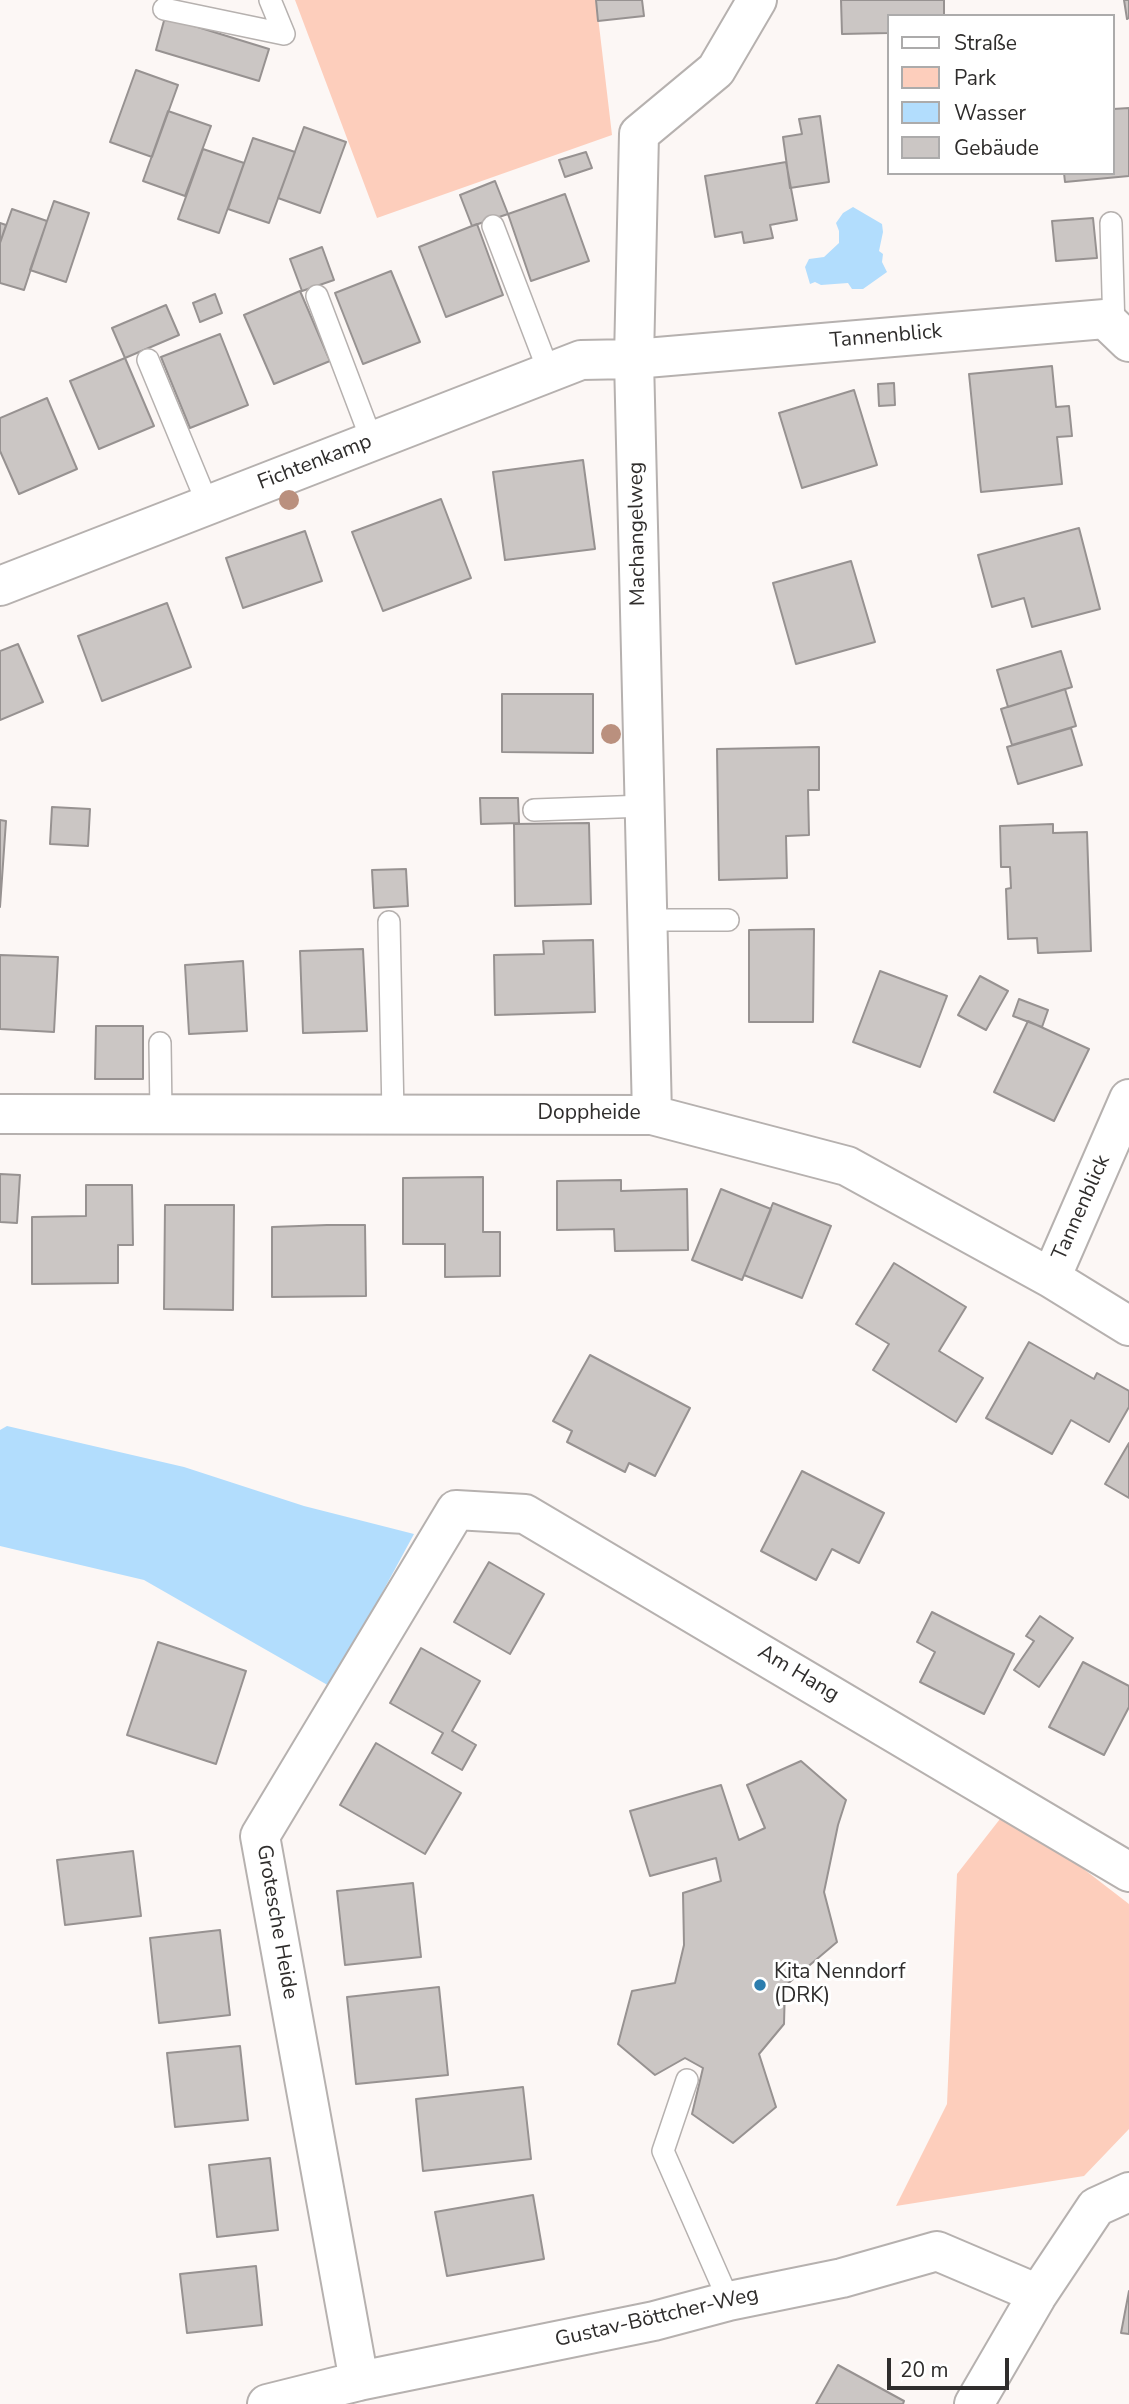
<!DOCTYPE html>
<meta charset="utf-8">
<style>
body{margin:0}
#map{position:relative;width:1129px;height:2404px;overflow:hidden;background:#fcf7f5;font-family:"Nunito Sans",sans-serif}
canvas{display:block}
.legend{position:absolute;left:887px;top:14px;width:228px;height:161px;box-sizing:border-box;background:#fff;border:2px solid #acabab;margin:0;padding:9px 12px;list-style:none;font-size:21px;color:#2f2d2c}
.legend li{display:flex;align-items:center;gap:14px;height:35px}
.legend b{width:35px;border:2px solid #acabab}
.scale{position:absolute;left:887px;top:2358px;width:122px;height:32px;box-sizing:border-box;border:4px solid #2f2d2c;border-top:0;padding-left:9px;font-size:21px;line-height:24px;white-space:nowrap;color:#2f2d2c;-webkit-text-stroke:5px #fff;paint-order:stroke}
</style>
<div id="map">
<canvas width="1129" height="2404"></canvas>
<ul class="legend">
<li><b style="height:9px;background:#fff"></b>Straße</li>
<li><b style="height:19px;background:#fdcebc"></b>Park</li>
<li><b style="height:19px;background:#b2ddfd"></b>Wasser</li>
<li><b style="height:19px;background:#cbc6c4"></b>Gebäude</li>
</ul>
<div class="scale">20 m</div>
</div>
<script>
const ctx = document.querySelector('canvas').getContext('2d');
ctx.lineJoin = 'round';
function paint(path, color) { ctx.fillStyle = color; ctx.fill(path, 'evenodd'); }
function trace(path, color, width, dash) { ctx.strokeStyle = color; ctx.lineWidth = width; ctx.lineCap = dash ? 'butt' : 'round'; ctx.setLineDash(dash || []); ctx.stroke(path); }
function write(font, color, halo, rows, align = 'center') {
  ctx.font = font + ' "Nunito Sans",sans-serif'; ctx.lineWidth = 6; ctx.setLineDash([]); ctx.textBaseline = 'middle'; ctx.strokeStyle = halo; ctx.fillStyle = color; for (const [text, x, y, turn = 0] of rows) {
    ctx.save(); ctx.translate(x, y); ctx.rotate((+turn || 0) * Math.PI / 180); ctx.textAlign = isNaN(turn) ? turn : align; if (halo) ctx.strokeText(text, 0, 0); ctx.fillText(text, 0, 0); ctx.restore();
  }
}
paint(new Path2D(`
 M295 0H596L612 135 377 218Z
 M1007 1810 1129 1904V2129L1084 2176 896 2206 947 2104 957 1874Z`), '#fdcebc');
paint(new Path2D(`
 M853 207 882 224 883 232 879 251 883 254 882 262 887 272 863 289H852L848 283 821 285 815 282 810 284 805 267 809 259 824 257 839 243V231L836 223 843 213Z
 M7 1426 184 1467 304 1506 414 1534 331 1687 144 1580 0 1546V1430Z`), '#b2ddfd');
const building = new Path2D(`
 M596 0H642L644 16 598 21Z
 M841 0H944V16H889V33L842 34Z
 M1124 0H1129V18L1127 19Z
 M165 17 269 49 259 81 156 50Z
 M136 70 178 85 152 157 110 142Z
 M1129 108V176L1065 182 1064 173H1113V109Z
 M168 111 211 126 185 196 143 181Z
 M820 116 829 182 790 188 783 137 802 134 799 119Z
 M304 127 346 142 320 213 278 198Z
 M253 138 295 152 269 223 228 209Z
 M203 149 244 163 219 233 178 219Z
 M586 152 592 168 565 177 559 160Z
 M786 162 797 220 770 225 773 238 744 243 742 232 715 237 705 176Z
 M495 181 508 214 472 226 460 195Z
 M565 194 589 261 531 281 508 214Z
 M54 201 89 213 66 282 30 270Z
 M12 209 47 221 24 290 0 283V243Z
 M1093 218 1097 258 1056 261 1052 221Z
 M0 223 6 225 0 243Z
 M477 224 503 295 446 317 419 247Z
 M322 247 334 280 302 291 290 259Z
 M391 271 420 342 363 364 335 293Z
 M300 291 330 361 274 384 244 315Z
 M215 294 222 313 200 322 193 303Z
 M166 305 179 335 125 358 112 328Z
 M220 334 248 405 190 428 161 357Z
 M125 358 154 426 99 449 70 381Z
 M1052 366 1056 407 1069 406 1072 436 1057 437 1062 484 981 492 969 374Z
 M894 383 895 405 879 406 878 384Z
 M854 390 877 465 802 488 779 413Z
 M47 398 77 469 19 494 0 451V418Z
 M583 460 595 549 505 560 493 472Z
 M441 499 471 578 383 611 352 532Z
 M1079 528 1100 609 1032 627 1024 598 992 607 978 555Z
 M305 531 322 581 243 608 226 558Z
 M851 561 875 642 796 664 773 583Z
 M167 603 191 667 102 701 78 636Z
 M18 644 43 702 0 720V651Z
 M1061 651 1072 687 1008 707 997 670Z
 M1065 689 1076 726 1012 745 1001 709Z
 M502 694H593V753L502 752Z
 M1071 728 1082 765 1018 784 1007 747Z
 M819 747V790H808L809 835 786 836 787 878 719 880 717 749Z
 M480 798H518L519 823 481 824Z
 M52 807 90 809 88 846 50 844Z
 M0 820 6 821 0 907Z
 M589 823 591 904 515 906 514 824Z
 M1053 824V833L1087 832 1091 951 1038 953 1037 938 1008 939 1006 889 1011 888 1010 867H1001L1000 826Z
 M406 869 408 906 374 908 372 870Z
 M814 929 813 1022H749V930Z
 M593 940 595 1012 495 1015 494 955 544 954 543 941Z
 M363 949 367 1031 303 1033 300 951Z
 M0 955 58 957 54 1032 0 1029Z
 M243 961 247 1031 189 1034 185 965Z
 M880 971 947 996 920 1067 853 1042Z
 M980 976 1008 991 986 1030 958 1015Z
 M1019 999 1048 1010 1042 1027 1013 1016Z
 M1028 1021 1089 1049 1054 1121 994 1092Z
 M96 1026H143V1079H95Z
 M0 1174 20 1175 17 1223 0 1222Z
 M483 1177V1232H500V1276L445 1277V1244H403V1178Z
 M621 1180V1191L687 1189 688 1250 615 1251 614 1229 557 1230V1181Z
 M86 1185H132L133 1245H118V1283L32 1284V1217L86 1216Z
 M721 1189 771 1209 742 1280 692 1260Z
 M773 1203 831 1226 802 1298 744 1275Z
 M165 1205H234L233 1310 164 1309Z
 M327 1225H365L366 1296 272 1297V1227Z
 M894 1263 966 1307 939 1351 983 1378 956 1422 873 1370 889 1344 856 1324Z
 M1029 1342 1094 1379 1097 1373 1129 1391V1407L1109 1442 1071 1420 1052 1454 986 1418Z
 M590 1355 690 1408 655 1476 629 1463 625 1472 567 1442 572 1431 553 1421Z
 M1129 1443V1498L1105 1484Z
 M802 1471 884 1513 859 1563 832 1549 816 1580 761 1551Z
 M489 1562 544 1594 510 1654 454 1622Z
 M932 1612 1014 1654 984 1714 920 1682 935 1652 917 1642Z
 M1040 1616 1073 1638 1039 1687 1014 1670 1034 1641 1026 1636Z
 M158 1642 246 1671 216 1764 127 1735Z
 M421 1648 480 1681 452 1731 476 1745 462 1770 432 1753 443 1733 390 1703Z
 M1083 1662 1129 1686V1707L1104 1755 1049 1727Z
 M376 1743 461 1793 425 1854 340 1805Z
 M801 1761 846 1800 838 1825 824 1892 837 1942 785 1986 784 2024 759 2054 776 2107 733 2143 692 2114 703 2068 685 2058 655 2075 618 2044 632 1991 675 1983 684 1945 683 1893 721 1881 716 1858 650 1876 630 1811 721 1785 739 1840 765 1828 747 1785Z
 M133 1851 141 1916 65 1925 57 1860Z
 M413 1883 421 1957 345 1965 337 1891Z
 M220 1930 230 2015 159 2023 150 1938Z
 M439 1987 448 2075 356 2084 347 1997Z
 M240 2046 248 2120 175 2127 167 2053Z
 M523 2087 531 2159 423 2171 416 2099Z
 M270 2158 278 2230 217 2237 209 2165Z
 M533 2195 544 2259 447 2276 435 2212Z
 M256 2266 262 2325 187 2333 180 2274Z
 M1129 2291V2334L1121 2333Z
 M838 2365 904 2401 903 2404H816Z`);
paint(building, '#cbc6c4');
trace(building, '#979291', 2);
const lane = new Path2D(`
 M164 9 284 34 270 0
 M1111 223 1114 329
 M493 226 549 372
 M317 296 372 441
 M148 360 208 505
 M534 810 645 806
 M648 920H728
 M389 922 393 1114
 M160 1043 161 1114
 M687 2080 663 2151 729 2301`);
const street = new Path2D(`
 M0 586 581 360 634 359 1105 319 1129 342
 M0 1114 652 1115 847 1166 1051 1278 1129 1326
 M652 1115 634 359 639 134 716 70 757 0
 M1051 1278 1129 1099
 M359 2381 260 1836 456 1510 525 1514 1129 1872
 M267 2404 359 2381 654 2321 729 2301 842 2278 937 2251 1038 2294
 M974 2404 1038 2294 1096 2207 1129 2192`);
trace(lane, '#b6b1af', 24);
trace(street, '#b6b1af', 42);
trace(lane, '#fff', 21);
trace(street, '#fff', 38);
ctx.fillStyle = '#ba907e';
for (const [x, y] of [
 [289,500],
 [611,734]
]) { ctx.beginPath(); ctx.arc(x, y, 10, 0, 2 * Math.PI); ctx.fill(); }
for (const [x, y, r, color] of [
 [760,1985,7,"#2c7dae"]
]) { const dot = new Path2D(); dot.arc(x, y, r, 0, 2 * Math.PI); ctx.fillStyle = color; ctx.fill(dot); trace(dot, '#fff', 2.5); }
write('21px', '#2f2d2c', '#fff', [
 ["Tannenblick",886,337,-5],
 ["Fichtenkamp",315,463,-21],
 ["Machangelweg",638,534,-91],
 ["Doppheide",589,1114],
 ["Tannenblick",1082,1208,-66],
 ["Am Hang",798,1674,31],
 ["Grotesche Heide",276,1922,80],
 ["Gustav-Böttcher-Weg",657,2318,-13]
]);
write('21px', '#2f2d2c', '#fff', [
 ["Kita Nenndorf",774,1973],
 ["(DRK)",774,1997]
], 'left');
</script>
